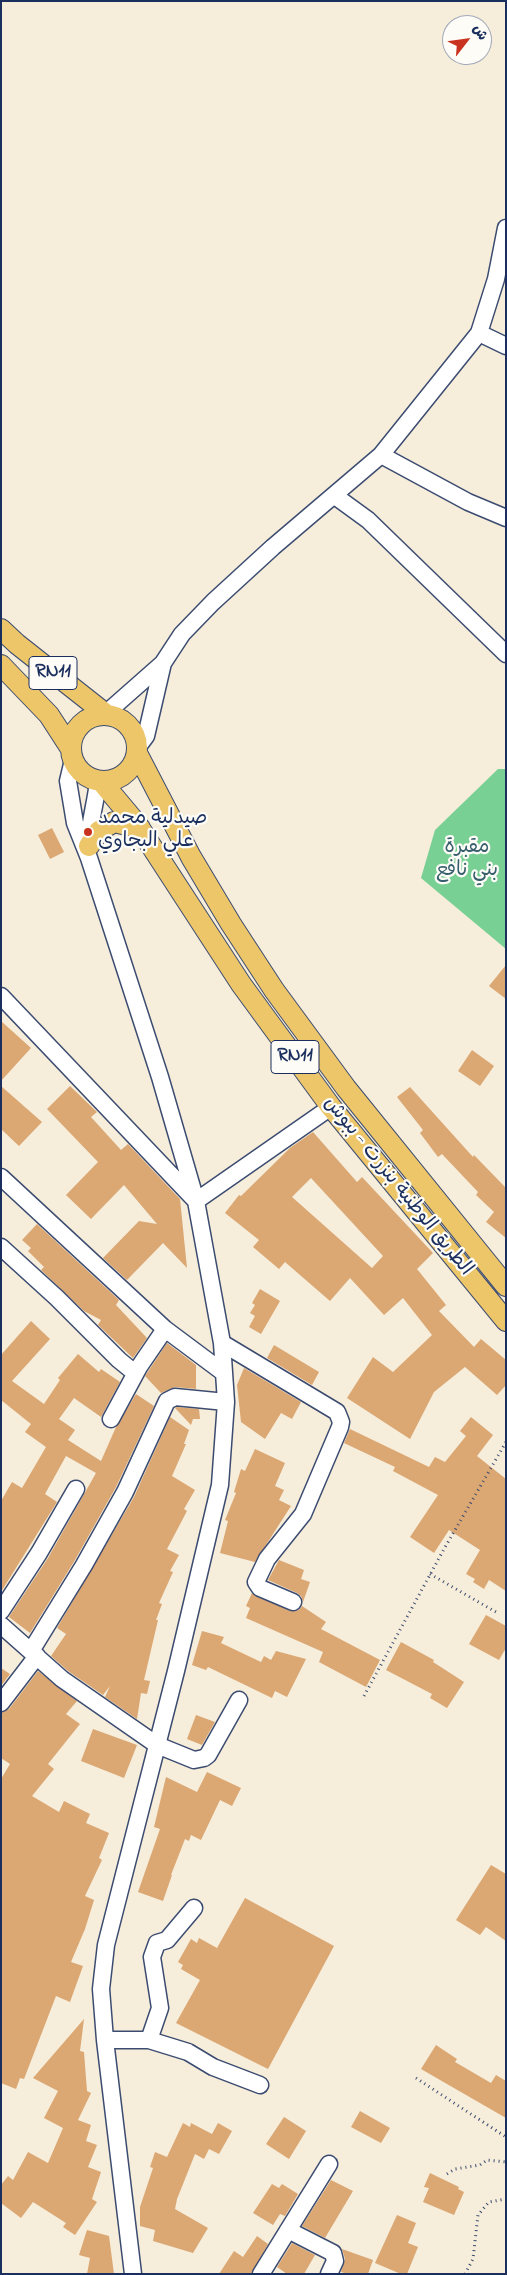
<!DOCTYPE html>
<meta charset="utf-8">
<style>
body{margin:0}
#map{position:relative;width:507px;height:2275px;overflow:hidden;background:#f6edda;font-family:"Indie Flower","Playpen Sans Arabic",sans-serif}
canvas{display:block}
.frame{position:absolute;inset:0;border:2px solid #1b2f5e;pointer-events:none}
.north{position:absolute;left:442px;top:15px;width:50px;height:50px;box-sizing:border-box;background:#fdfcf7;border:1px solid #a3aaba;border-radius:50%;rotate:60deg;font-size:14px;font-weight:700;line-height:20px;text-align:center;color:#1b2f5e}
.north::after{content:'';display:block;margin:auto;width:18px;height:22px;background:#c8321e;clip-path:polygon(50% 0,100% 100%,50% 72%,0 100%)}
</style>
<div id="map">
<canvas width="507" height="2275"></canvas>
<div class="frame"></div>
<div class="north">ش</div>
</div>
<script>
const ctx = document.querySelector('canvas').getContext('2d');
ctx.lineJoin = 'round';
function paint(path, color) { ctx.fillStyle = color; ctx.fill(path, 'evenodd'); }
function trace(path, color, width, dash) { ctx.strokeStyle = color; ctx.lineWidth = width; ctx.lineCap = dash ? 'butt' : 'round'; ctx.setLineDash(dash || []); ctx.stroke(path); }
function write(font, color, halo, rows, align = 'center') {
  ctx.font = font + ' "Indie Flower","Playpen Sans Arabic",sans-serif'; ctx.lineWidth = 4.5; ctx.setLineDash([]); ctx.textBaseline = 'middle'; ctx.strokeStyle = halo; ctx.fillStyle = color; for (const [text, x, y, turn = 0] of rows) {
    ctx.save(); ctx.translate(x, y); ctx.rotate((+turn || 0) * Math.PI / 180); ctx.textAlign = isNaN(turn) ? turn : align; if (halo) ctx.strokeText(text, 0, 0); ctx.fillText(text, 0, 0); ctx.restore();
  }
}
paint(new Path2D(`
 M498 769H506V949L421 878 435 830Z`), '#79d094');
paint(new Path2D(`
 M52 828 64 852 50 859 38 835Z
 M506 965V999L489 986Z
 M1 1021 31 1048 1 1081Z
 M472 1050 494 1066 480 1086 458 1071Z
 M1 1086 42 1122 19 1146 1 1129Z
 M70 1086 97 1112 91 1117 121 1150 128 1144 180 1199 187 1268 163 1243 127 1280 103 1258 139 1221 157 1224 124 1185 91 1219 66 1195 98 1162 47 1109Z
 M410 1087 473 1157 474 1155 506 1188V1238L486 1222 494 1212 476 1195 478 1192 442 1154 438 1157 420 1133 423 1130 397 1097Z
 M313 1132 357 1182 362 1177 433 1253 417 1269 446 1305 439 1311 474 1347 481 1339 506 1360V1385L497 1395 465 1367 434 1392 410 1439 347 1398 373 1357 393 1372 432 1335 403 1298 384 1315 350 1278 330 1301 285 1262 279 1269 253 1247 259 1240 225 1213 239 1195 241 1196 290 1148ZM311 1178 383 1256 372 1268 292 1197Z
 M37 1224 119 1300 116 1305 147 1338 133 1358 98 1325 101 1320 84 1311 41 1270 44 1267 28 1251 31 1248 22 1240Z
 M260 1289 280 1301 261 1334 249 1327 255 1316 250 1313 255 1305 252 1303Z
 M31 1321 50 1339 12 1381 44 1404 60 1380 58 1378 78 1354 99 1372 101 1369 120 1382 101 1417 74 1398 59 1419 75 1430 68 1440 101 1461 116 1427 136 1394 154 1406 116 1487 75 1560 30 1633 9 1617 48 1558 96 1473 66 1456 45 1494 57 1502 1 1592V1501L12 1482 22 1488 46 1447 25 1432 31 1424 1 1400V1355Z
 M167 1343 196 1365V1389L175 1387 161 1393 145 1376Z
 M274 1345 319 1372 312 1385 267 1358Z
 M244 1368 301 1402 292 1419 281 1413 265 1439 241 1422 237 1385Z
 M177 1407 199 1409 200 1419H193L191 1425 175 1408Z
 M170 1417 189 1430 184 1444H186L172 1476 195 1490 184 1509 187 1511 167 1549 179 1555 170 1571 173 1572 159 1603 162 1604 156 1620H158L144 1680 150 1681 147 1694 141 1693 137 1719 105 1697 110 1686 103 1695 68 1671 51 1656 66 1634 57 1628 134 1497Z
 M471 1417 493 1435 477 1456 506 1479V1591L489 1580 484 1589 473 1582 475 1579 466 1574 480 1550 449 1530 434 1553 410 1537 438 1495 393 1471 395 1467 344 1443 350 1429 429 1467 435 1457 445 1462 466 1436 460 1431Z
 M255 1449 285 1463 275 1486 284 1490 279 1500 291 1506 255 1562 220 1553 228 1521 225 1520 236 1493 234 1492 241 1469 245 1471Z
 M279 1560 304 1570 301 1579 310 1582 303 1602 301 1596 297 1593 268 1580Z
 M252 1593 290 1611 299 1610 302 1606 326 1622 321 1629 380 1660 366 1687 319 1662 323 1652 246 1618 250 1608 246 1606Z
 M486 1615 506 1626V1648L499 1660 469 1644Z
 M202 1631 224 1637 221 1643 261 1662 264 1656 271 1660 276 1651 306 1659 287 1697 275 1691 272 1698 208 1667 206 1670 192 1665Z
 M401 1642 434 1660 433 1662 464 1682 447 1708 430 1698 432 1694 386 1670Z
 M1 1668 10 1674 1 1686Z
 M38 1671 77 1701 66 1714 80 1724 48 1764 54 1769 32 1796 59 1812 64 1801 90 1814 86 1823 109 1833 99 1858 102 1860 85 1896 94 1900 85 1929 71 1962 83 1966 70 2002 56 1996 24 2079 20 2078 16 2089 1 2083V1779L10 1764 1 1758V1713L9 1709Z
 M196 1715 215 1722 202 1745 187 1739Z
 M93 1729 137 1745 124 1778 81 1761Z
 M207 1772 241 1788 232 1806 220 1800 201 1840 191 1835 189 1841 185 1839 171 1875H172L163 1901 138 1892 160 1829 154 1827 166 1777 197 1792Z
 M491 1865 506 1874V1941L486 1927 480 1935 456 1920Z
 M245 1898 334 1946 268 2069 176 2023 200 1980 181 1969 183 1965 178 1962 191 1939 197 1943 199 1938 217 1948Z
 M84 2019 80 2051 84 2052 87 2091 91 2093 78 2120 91 2125 86 2141 97 2145 88 2167 101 2172 92 2199 97 2202 75 2235 63 2227 66 2223 33 2202 21 2218 1 2203V2185L8 2176 13 2180 28 2152 48 2163 63 2128 44 2118 58 2091 33 2078Z
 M436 2045 457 2059 455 2062 491 2083 496 2075 506 2081V2118L421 2069Z
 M360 2111 390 2128 381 2143 351 2127Z
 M284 2117 306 2131 289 2159 266 2144Z
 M183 2123 190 2127 191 2123 212 2134 218 2123 232 2131 219 2154 209 2149 204 2159 195 2154 177 2199 175 2209 208 2228 193 2253 153 2241 155 2230 140 2226V2207L153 2168 150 2167 155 2152 167 2157Z
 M430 2173 459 2187 458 2189 464 2192 454 2215 423 2202 429 2188 424 2187Z
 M331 2180 353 2191 325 2238 302 2226Z
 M272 2184 279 2188 282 2184 298 2194 285 2216 280 2214 273 2225 253 2213Z
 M397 2215 416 2223 408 2243 418 2247 407 2274H401L375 2263Z
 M87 2230 109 2236 114 2274H87L90 2258 79 2255Z
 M257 2236 268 2244 251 2274H219L234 2251 243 2257Z
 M292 2243 315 2255 304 2274H287L277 2267Z
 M342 2249 373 2260 368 2274H348L341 2272 345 2259Z`), '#dba773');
const minor = new Path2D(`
 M479 333 506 346
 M381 455 468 502 506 518
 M335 496 368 520 506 654
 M108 715 112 708 163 663
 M137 748 146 736 163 663 182 634 213 602 273 547 381 455 479 333 496 279 506 228
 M73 760 68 781 75 823 89 858 160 1077 196 1201 222 1343 226 1402 220 1485 176 1671 106 1945 101 1989 105 2040 133 2274
 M89 848C88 825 96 804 98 781
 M1 996 196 1201 331 1107
 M1 1177 165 1329 224 1373
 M1 1247 57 1298 119 1360 135 1373
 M222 1343 337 1412 341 1422 340 1427 303 1514 267 1559 256 1582 260 1588 293 1602
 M111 1419 139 1367 165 1329
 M1 1611 39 1553 76 1489
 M1 1625 62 1679 157 1745 194 1760 204 1758 208 1755 239 1700
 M31 1651 84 1565 125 1492 167 1401 175 1397 226 1402
 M1 1703 37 1656
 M105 2040H149L188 2052 213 2067 260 2085
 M149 2040 160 2008 152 1957 157 1943 167 1940 194 1908
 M288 2230 333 2253 335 2261 329 2274
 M261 2274 329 2164`);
const major = new Path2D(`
 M1 629 17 644 107 715
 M1 665 49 715 71 749
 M71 748a33 33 0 1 1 66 0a33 33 0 1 1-66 0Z
 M137 753 191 857 231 924 274 990 346 1088 506 1286
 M101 781 137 824 241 984 331 1107 506 1321
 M89 846 99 831 114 822 140 828`);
trace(minor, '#3c4c71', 19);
trace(major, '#3c4c71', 22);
trace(new Path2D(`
 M430 1574 496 1612
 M364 1696 444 1549 506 1442
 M416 2078 506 2137
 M447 2174 455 2169 480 2165 487 2160 506 2162
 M465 2274 473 2259 478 2215 489 2202 506 2199`), '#3c4c71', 3, [1, 4]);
trace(minor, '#fff', 16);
trace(major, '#ecc669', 20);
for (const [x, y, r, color] of [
 [88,832,5,"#c8321e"]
]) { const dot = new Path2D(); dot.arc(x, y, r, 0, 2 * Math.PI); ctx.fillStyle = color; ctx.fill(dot); trace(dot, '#fdfcf7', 2); }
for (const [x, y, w] of [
 [53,673,48],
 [295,1057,48]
]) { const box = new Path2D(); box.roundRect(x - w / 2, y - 16.5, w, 33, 4); ctx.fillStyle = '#fdfcf7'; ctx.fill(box); trace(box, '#1b2f5e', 1); }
write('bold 19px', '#1b2f5e', null, [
 ["RN11",53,673],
 ["RN11",295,1057]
]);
write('20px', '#1b2f5e', '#fdfcf7', [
 ["صيدلية محمد",98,820],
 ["علي البجاوي",98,843]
], 'left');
write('20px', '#375f6e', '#fdfcf7', [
 ["مقبرة",467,849],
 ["بني نافع",467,872]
]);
write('20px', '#1b2f5e', '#fdfcf7', [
 ["الطريق الوطنية بنزرت - ببوش",397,1187,51]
]);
</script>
